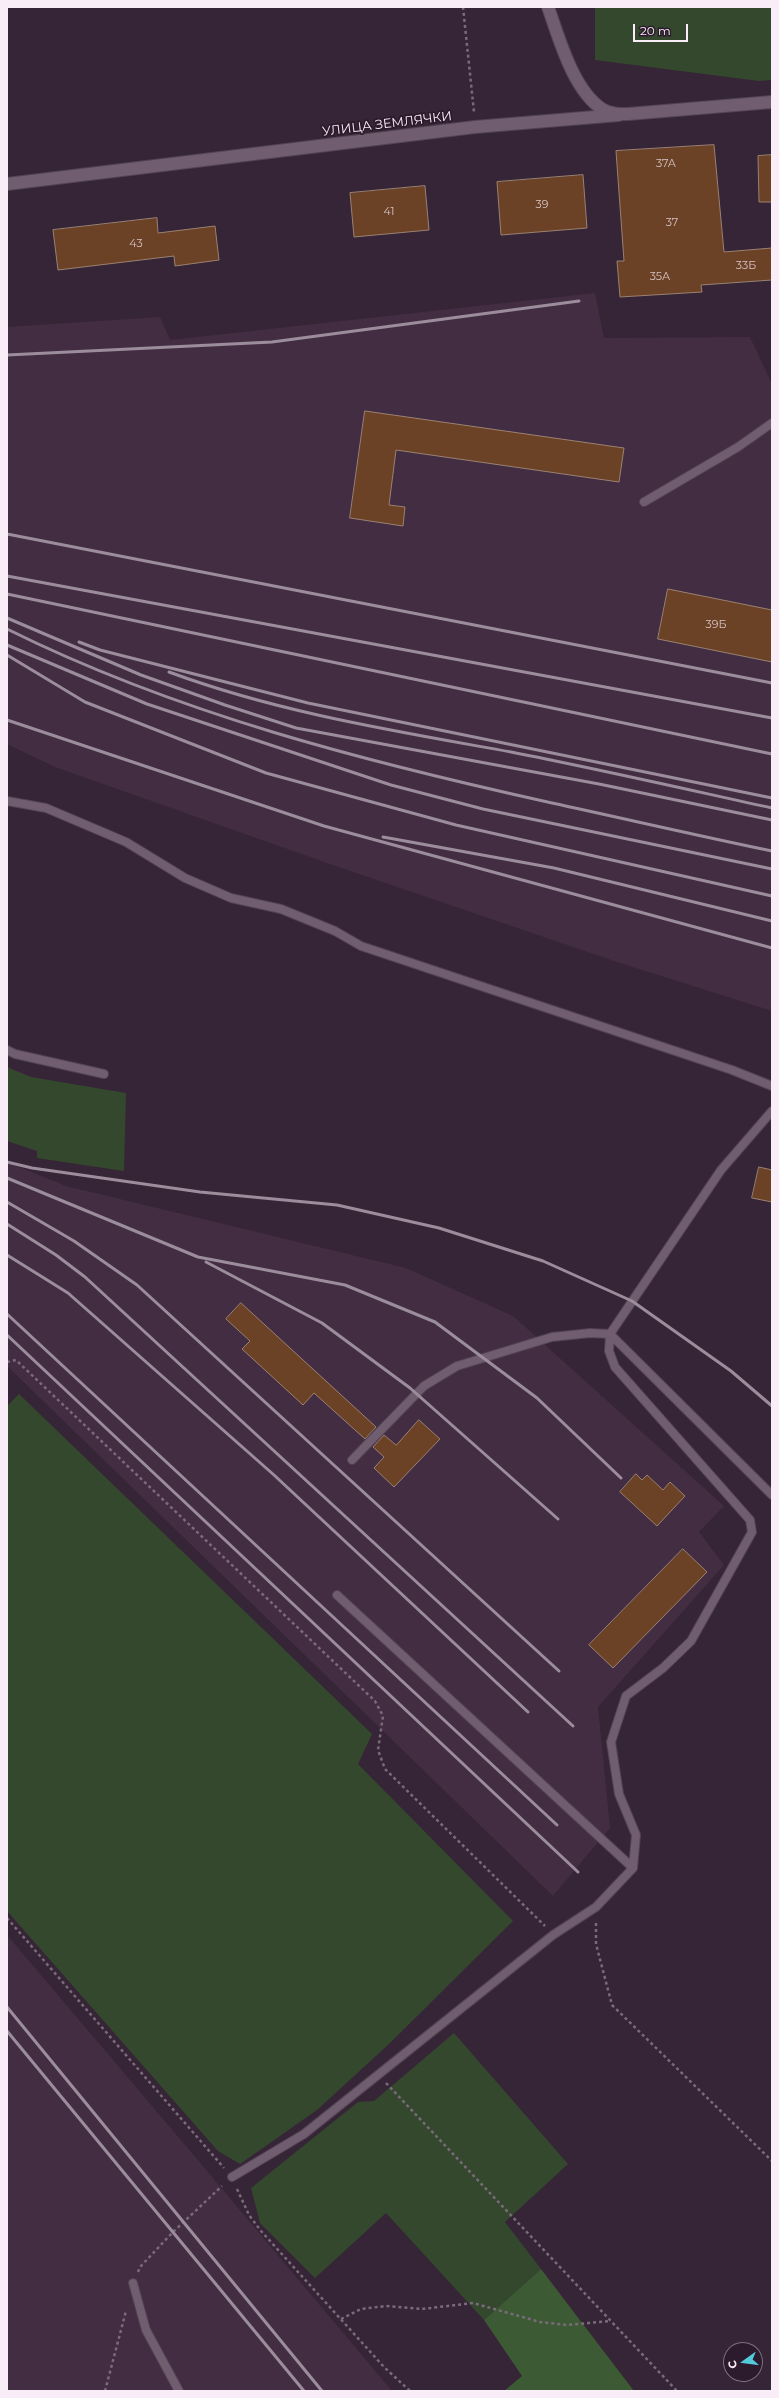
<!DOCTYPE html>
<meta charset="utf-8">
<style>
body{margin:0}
#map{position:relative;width:779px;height:2398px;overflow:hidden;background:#362536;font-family:Montserrat,sans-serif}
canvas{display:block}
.frame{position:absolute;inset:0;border:8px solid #f9edf8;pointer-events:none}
.north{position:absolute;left:723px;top:2342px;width:40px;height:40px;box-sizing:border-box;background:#2c1b2c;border:1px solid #7e6f7e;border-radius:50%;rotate:256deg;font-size:11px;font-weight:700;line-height:16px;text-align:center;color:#f9edf8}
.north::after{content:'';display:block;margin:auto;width:14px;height:18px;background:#53cadc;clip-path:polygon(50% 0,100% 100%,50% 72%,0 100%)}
.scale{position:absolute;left:633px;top:24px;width:55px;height:18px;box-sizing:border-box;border:2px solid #f9edf8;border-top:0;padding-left:5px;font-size:12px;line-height:14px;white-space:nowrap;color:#f9edf8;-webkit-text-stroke:3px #2c1b2c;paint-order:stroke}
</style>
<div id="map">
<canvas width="779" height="2398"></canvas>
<div class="frame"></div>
<div class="north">С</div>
<div class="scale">20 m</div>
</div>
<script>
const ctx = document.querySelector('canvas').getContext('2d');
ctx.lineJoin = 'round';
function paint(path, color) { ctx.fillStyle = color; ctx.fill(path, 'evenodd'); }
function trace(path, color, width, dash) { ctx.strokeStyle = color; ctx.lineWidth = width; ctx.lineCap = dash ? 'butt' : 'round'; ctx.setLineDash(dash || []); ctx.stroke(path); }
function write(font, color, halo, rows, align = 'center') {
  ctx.font = font + ' Montserrat,sans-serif'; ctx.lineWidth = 3.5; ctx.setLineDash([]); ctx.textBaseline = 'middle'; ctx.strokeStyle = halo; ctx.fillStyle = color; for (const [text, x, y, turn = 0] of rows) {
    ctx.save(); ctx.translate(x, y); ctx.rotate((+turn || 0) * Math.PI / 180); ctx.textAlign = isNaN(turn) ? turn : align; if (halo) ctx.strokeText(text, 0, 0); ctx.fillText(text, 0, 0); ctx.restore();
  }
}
paint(new Path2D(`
 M595 293 604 338 750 337 772 384V1011L617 962 327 863 55 767 7 744V327L160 317 170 340Z
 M7 1162 66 1186 406 1268 513 1316 724 1506 699 1532 724 1565 598 1707 610 1828 553 1896 7 1366Z
 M7 1935 197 2159 392 2391H7Z`), '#432d43');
paint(new Path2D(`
 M595 7H772V80L759 81 595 60Z
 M7 1067 31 1077 126 1093 124 1171 37 1158V1151L7 1141Z
 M19 1394 372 1734 358 1764 513 1921 388 2045 317 2110 240 2164 218 2151 7 1911V1406Z
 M454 2033 568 2164 505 2222 541 2269 484 2320 386 2213 315 2278 260 2223 251 2188 358 2102 374 2101Z`), '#34482e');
paint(new Path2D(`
 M541 2269 634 2391H504L522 2376 484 2320Z`), '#3c5a33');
const building = new Path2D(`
 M714 145 724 252 772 248V280L701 285 702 292 620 297 617 261H624L616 151Z
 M772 155V202H759L758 156Z
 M583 175 587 228 501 235 497 182Z
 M425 186 429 230 354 237 350 193Z
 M157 218 158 233 215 226 219 260 175 266 174 256 58 270 53 230Z
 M365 411 624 448 619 482 396 450 389 505 405 507 403 526 350 518Z
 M668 589 772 610V662L658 639Z
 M759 1167 772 1170V1202L752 1198Z
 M241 1303 376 1427 365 1439 314 1393 303 1405 242 1349 250 1341 226 1319Z
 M419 1420 440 1439 394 1487 374 1468 384 1457 373 1447 384 1435 396 1445Z
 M636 1474 642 1480 647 1475 663 1490 670 1482 685 1496 657 1526 620 1492Z
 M683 1549 707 1572 613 1668 589 1645Z`);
paint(building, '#6c4226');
trace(building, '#9a8171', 1);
const service = new Path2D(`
 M644 502 738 447 772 423
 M7 801 46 808 126 842 185 878 231 898 281 909 335 931 361 946 732 1070 772 1086
 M7 1050 15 1054 104 1074
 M352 1460 424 1386 457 1366 552 1337 590 1333 610 1334 772 1495
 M337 1595 633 1868
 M232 2177 304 2134 553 1935 596 1907 633 1868 636 1835 619 1794 611 1742 626 1696 663 1668 691 1641 752 1532 750 1520 615 1367 609 1351 610 1334 721 1170 772 1111
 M133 2283 146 2330 179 2391`);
const minor = new Path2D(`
 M7 184 475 127 619 115`);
const tertiary = new Path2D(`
 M548 7C559 38 573 90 602 109 610 114 619 114 628 114L772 102`);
trace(service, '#524452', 10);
trace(minor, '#524452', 14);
trace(tertiary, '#524452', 14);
trace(new Path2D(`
 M463 7 474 112
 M7 1362 16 1360 375 1701 383 1716 378 1750 385 1769 545 1926
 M7 1918 224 2168
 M596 1923V1944L612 2005 772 2161
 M386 2083 677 2391
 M237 2189 249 2215 261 2231 384 2367 410 2391
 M138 2272 140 2267 173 2232 222 2186
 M341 2319 361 2309 386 2306 422 2309 473 2303 540 2322 567 2325 610 2321
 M105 2391 126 2311`), '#7a6b7a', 2.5, [3, 3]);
trace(service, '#705d70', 8);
trace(minor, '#705d70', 12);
trace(tertiary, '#705d70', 12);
trace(new Path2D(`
 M7 355 272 342 579 301
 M7 534 772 683
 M7 576 772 718
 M7 594 772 754
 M7 618 141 675 225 705 296 728 599 784 772 820
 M7 629C178 714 367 762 552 803 626 819 699 836 772 851
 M79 642 100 650 308 703 772 798
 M7 645 147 704 391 785 483 809 772 869
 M7 655 85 702 266 773 456 825 772 896
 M169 672C280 713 395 731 511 752 598 769 685 789 772 808
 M7 720 324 826 772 948
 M383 837 554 868 772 921
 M7 1162 32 1168 200 1192 337 1205 439 1228 543 1261 632 1301 731 1371 772 1406
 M7 1178 198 1257 345 1285 435 1322 537 1398 621 1478
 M7 1202 74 1241 137 1285 559 1671
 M7 1224 56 1255 85 1277 573 1726
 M7 1255 68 1293 274 1475 528 1712
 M206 1262 322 1323 410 1388 558 1519
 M7 1314 557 1825
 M7 1335 578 1872
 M7 2007 322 2391
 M7 2031 304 2391`), '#9b8d9b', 3);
write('11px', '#d6c2c4', null, [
 ["37А",666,164],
 ["39",542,205],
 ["41",389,212],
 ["37",672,223],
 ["43",136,244],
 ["33Б",746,266],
 ["35А",660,277],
 ["39Б",716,625]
]);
write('13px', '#f9edf8', '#2c1b2c', [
 ["УЛИЦА ЗЕМЛЯЧКИ",387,124,-7]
]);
</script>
